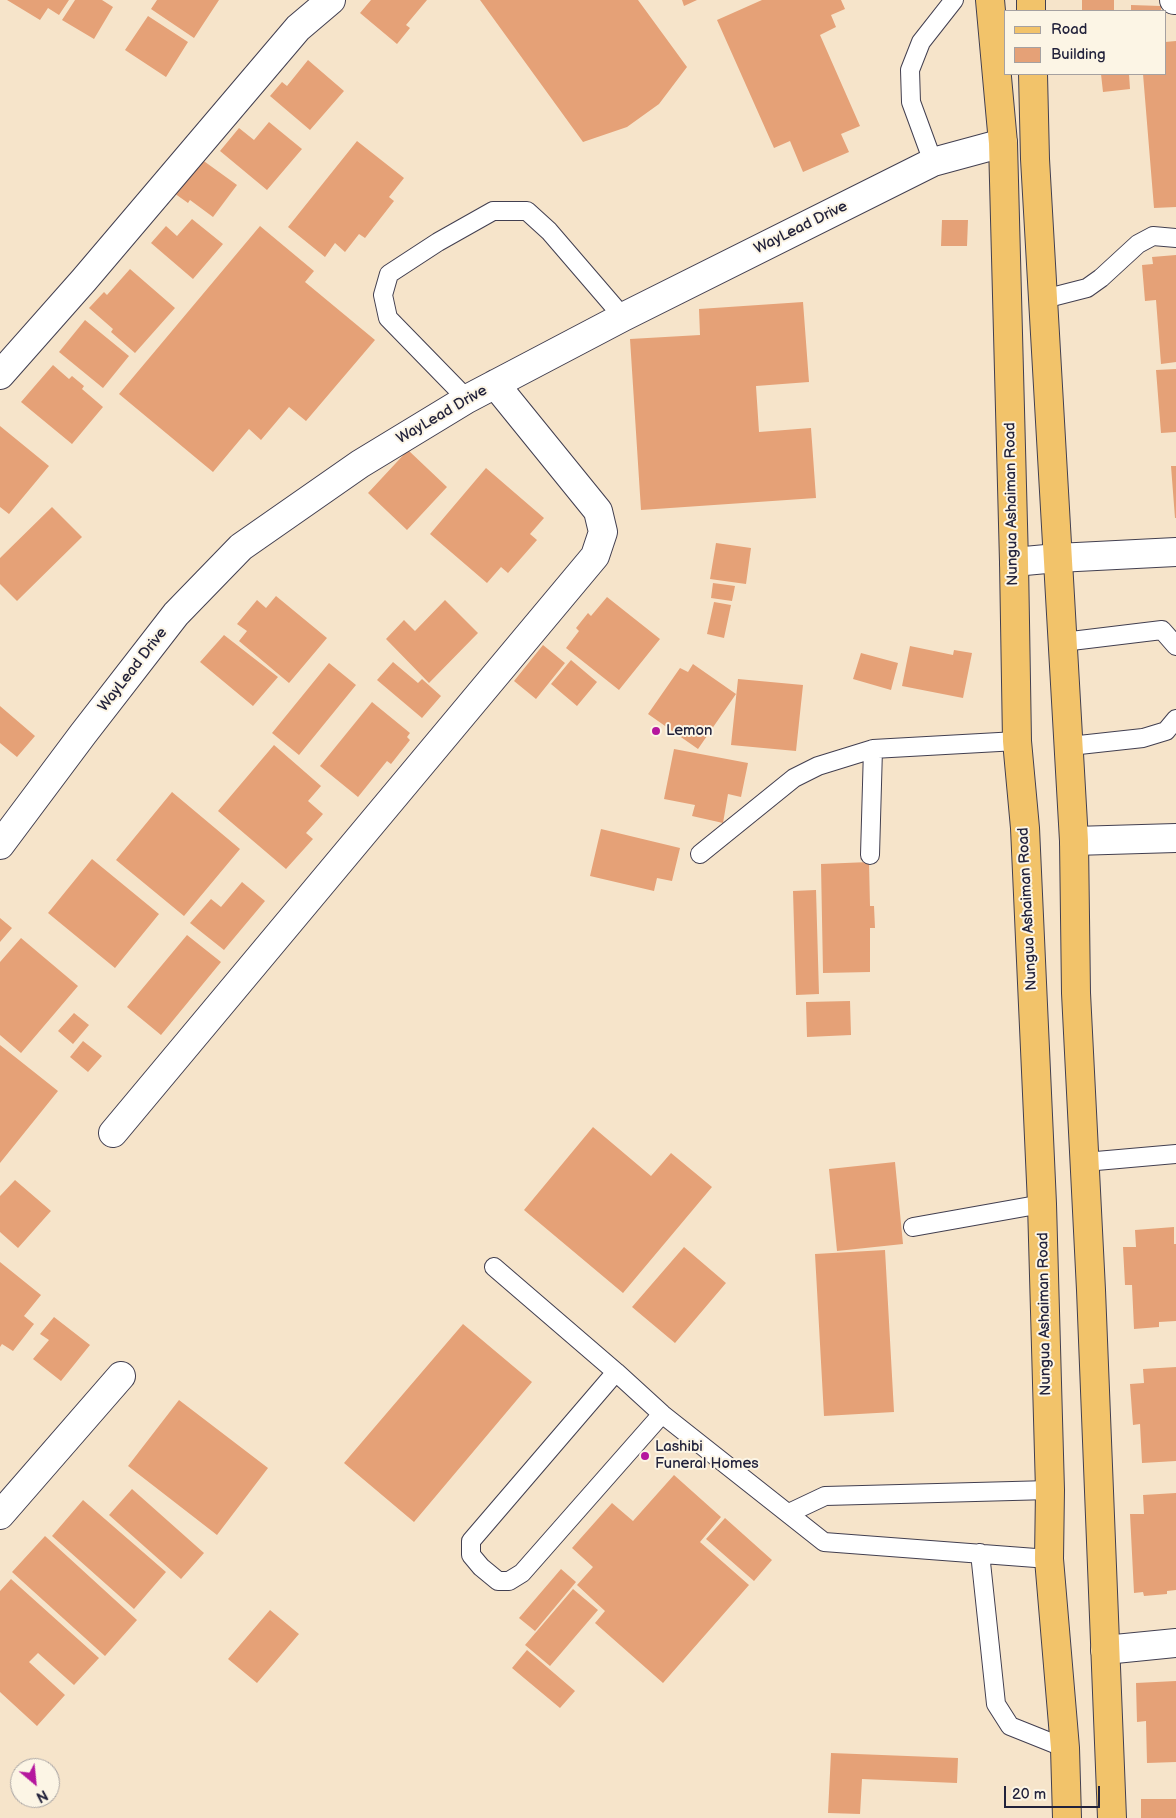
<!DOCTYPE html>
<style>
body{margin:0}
#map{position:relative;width:1176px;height:1818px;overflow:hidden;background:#f6e4ca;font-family:"Balsamiq Sans",sans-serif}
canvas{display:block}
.legend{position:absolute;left:1004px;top:10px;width:162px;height:65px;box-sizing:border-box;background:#fcf5e5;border:1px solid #a5a1a1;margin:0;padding:6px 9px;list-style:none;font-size:15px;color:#22223b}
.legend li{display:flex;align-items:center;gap:10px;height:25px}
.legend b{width:25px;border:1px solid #a5a1a1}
.north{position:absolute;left:10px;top:1758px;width:50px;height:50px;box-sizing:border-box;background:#fcf5e5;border:1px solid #a5a1a1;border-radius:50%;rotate:152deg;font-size:14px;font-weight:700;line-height:20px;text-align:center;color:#22223b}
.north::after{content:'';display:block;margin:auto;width:18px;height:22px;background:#b5179e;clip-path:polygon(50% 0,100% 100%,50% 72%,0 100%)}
.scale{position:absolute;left:1004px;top:1786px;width:96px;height:22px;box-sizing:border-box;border:2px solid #22223b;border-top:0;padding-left:6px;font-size:15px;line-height:18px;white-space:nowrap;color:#22223b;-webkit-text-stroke:4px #fcf5e5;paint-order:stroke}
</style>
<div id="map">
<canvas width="1176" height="1818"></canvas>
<ul class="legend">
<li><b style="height:6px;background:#f2c36a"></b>Road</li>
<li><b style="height:14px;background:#e5a177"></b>Building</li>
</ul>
<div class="north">N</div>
<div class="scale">20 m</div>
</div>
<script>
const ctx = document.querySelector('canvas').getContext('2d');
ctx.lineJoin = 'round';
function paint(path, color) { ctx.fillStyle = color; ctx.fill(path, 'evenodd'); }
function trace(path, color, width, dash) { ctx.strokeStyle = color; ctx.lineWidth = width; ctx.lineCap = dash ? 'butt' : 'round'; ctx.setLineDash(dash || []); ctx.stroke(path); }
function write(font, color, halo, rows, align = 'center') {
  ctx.font = font + ' "Balsamiq Sans",sans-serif'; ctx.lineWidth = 4; ctx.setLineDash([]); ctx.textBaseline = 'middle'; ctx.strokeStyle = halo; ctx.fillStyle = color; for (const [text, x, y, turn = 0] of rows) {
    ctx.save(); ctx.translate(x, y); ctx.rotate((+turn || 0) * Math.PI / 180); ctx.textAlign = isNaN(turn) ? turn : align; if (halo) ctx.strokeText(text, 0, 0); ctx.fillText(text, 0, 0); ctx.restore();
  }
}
paint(new Path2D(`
 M7 0H69L59 15 48 8 40 20Z
 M75 0H102L113 7 94 39 62 20Z
 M157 0H219L194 38 151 9Z
 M371 0H427L406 25 410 28 397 44 360 13Z
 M480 0H638L687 67 659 104 627 127 583 142Z
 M682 0H697L684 6Z
 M762 0H841L845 9 831 15 836 27 820 35 860 126 841 134 849 152 803 172 790 141 774 148 717 20Z
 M1082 0H1114V11H1082Z
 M1131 5 1161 6V11H1131Z
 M148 16 188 42 166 77 125 50Z
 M1176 41V207L1154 208 1143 74H1165V42Z
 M308 60 344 91 310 130 270 96 282 82 287 86Z
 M1101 74H1129L1130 89 1103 92Z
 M269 122 302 149 267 190 220 151 239 128 254 140Z
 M357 141 404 178 389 197 394 201 365 238 359 234 345 252 335 243 325 257 288 227Z
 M201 159 237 185 213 217 190 200 188 203 174 193Z
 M192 219 223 244 193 279 151 243 166 226 177 236Z
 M942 220H968L967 246H941Z
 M260 226 314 271 305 282 375 340 306 421 289 407 261 440 249 429 213 472 119 394Z
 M1176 255V362L1161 364 1156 300 1145 301 1142 265 1153 264 1152 257Z
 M130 269 175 308 135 353 111 332 113 329 89 308 104 292 107 295Z
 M803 302 809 382 756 386 759 432 811 428 816 498 641 510 630 339 700 335 699 309Z
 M85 320 129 356 103 388 59 352Z
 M53 365 69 379 72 376 84 386 82 389 103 407 72 444 21 402Z
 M1176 369V432L1161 433 1156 370Z
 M0 426 49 466 9 514 0 507Z
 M408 450 447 487 407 530 368 493Z
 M1171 466H1176V518H1175Z
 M486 468 544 518 530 534 537 540 508 573 501 567 487 583 430 534Z
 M52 507 82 537 17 601 0 584V558Z
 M716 543 751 548 746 584 710 579Z
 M713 583 735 586 732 601 711 598Z
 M276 596 327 638 289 683 239 641 247 631 237 624 257 600 266 608Z
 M607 597 660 639 619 690 566 648 579 631 576 628 588 613 591 616Z
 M445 600 478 633 429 683 386 639 404 620 415 631Z
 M714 602 731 605 724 638 707 634Z
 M224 635 278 677 253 706 200 662Z
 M543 645 565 663 536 699 514 681Z
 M910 646 953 655 954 650 972 653 963 698 902 686Z
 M861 653 898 663 891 690 853 679Z
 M571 660 597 682 577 706 551 684Z
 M393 662 418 683 422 679 441 696 422 718 377 680Z
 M329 663 356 685 299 755 272 733Z
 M693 664 736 694 698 749 648 714 680 668 688 672Z
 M738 679 803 685 796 751 731 745Z
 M372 702 410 733 407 737 410 740 391 764 387 761 358 797 320 766Z
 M0 706 35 736 17 757 0 743Z
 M274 745 321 786 308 801 323 814 306 833 313 839 286 869 218 811Z
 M674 749 748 763 741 797 728 794 723 823 692 816 695 805 664 799Z
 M172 792 240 849 184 916 116 860Z
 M601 829 680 848 672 881 657 878 654 891 590 876Z
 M92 859 159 914 115 968 48 913Z
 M869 862 870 906H874L875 928H870V972L823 973 821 864Z
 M242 882 265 901 224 950 190 923 211 899 221 907Z
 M816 890 819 994 796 995 793 891Z
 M0 918 12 928 0 942Z
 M187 935 221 962 161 1035 127 1007Z
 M21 938 78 986 21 1053 0 1035V962Z
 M850 1001 851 1035 807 1037 806 1002Z
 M74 1013 89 1025 73 1044 58 1031Z
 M83 1041 102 1056 88 1072 70 1057Z
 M0 1045 58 1091 0 1163Z
 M593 1127 651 1176 671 1153 712 1187 623 1293 524 1210Z
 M895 1162 903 1244 837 1251 829 1169Z
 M15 1180 51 1211 18 1248 0 1232V1196Z
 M1174 1227V1244H1176V1321L1159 1322V1327L1134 1329 1132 1285H1125L1123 1247H1136L1135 1230Z
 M684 1247 726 1283 675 1343 632 1307Z
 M885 1250 894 1412 824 1416 815 1254Z
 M0 1262 41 1295 24 1316 34 1324 13 1351 2 1344 0 1347Z
 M54 1317 90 1345 61 1381 33 1359 49 1340 40 1334Z
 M463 1324 532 1382 414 1522 344 1463Z
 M1176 1367V1461L1142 1463 1140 1424 1133 1425 1130 1384 1144 1383 1143 1369Z
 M179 1400 268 1468 217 1535 128 1466Z
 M674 1475 721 1517 700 1542 749 1585 663 1683 595 1623 605 1611 577 1585 593 1567 572 1548 612 1503 633 1521Z
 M132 1489 204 1553 181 1579 109 1515Z
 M1176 1493V1590L1167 1591V1594L1144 1596 1143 1592 1134 1593 1130 1514H1144L1143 1495Z
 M83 1500 166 1572 134 1609 52 1536Z
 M725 1518 772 1560 754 1581 706 1539Z
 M45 1536 137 1620 105 1656 12 1572Z
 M561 1569 576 1582 535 1631 519 1618Z
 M11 1579 99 1658 74 1685 38 1653 29 1662 65 1695 37 1726 0 1692V1591Z
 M573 1589 598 1610 550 1666 525 1645Z
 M270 1610 299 1634 257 1683 228 1659Z
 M527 1650 575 1691 560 1708 512 1668Z
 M1176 1681V1762L1147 1763 1146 1721 1137 1722 1136 1683Z
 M831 1753 958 1758 957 1783 862 1779 860 1814 828 1813Z
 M1141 1799H1176V1818H1141Z`), '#e5a177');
const lane = new Path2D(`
 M933 162 911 102 910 70 921 42 954 0
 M1044 299 1087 288 1101 278 1138 244 1153 236 1176 238
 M467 399 388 318 383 295 389 274 438 242 493 211H527L549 231 623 317
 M1063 642 1162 630 1176 646
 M1070 746 1143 738 1166 731 1176 719
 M700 854 794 778 818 766 873 749 1017 741
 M870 855 873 749
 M1085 1162 1176 1154
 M913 1227 1042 1204
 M494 1267 616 1372 662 1414 824 1542 1049 1559
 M616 1372 471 1541V1555L481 1567 498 1581H509L522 1573 662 1414
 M789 1513 825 1496 1050 1490
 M980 1553 996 1704 1010 1726 1065 1748`);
const street = new Path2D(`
 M1174 0H1176
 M0 375 84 280 298 28 331 0
 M1014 562 1057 558 1176 552
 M1074 841 1176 838
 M0 845 83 734 176 614 241 547 360 464 467 399 623 317 933 162 1003 143
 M113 1133 595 556 603 532 598 511 495 384
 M0 1515 121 1376
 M1105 1650 1176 1643`);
const primary = new Path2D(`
 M990 0 1003 143 1014 562 1017 741 1025 828 1042 1204 1050 1490 1049 1559 1065 1748 1067 1818
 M1031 0V11
 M1033 74 1035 159 1074 841 1076 993 1091 1290 1112 1818`);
trace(lane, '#423f50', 20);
trace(street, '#423f50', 30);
trace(primary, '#423f50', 30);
trace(lane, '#fff', 18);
trace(street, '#fff', 28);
trace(primary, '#f2c36a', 28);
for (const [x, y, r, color] of [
 [656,731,5,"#b5179e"],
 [645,1456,5,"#b5179e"]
]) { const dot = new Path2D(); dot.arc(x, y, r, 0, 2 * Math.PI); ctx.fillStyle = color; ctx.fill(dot); trace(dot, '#fcf5e5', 2); }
write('15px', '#22223b', '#fcf5e5', [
 ["WayLead Drive",801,228,-26],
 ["WayLead Drive",442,415,-30],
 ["Nungua Ashaiman Road",1012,504,-91],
 ["WayLead Drive",133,670,-52],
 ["Nungua Ashaiman Road",1028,909,-93],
 ["Nungua Ashaiman Road",1045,1314,-91]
]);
write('15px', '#22223b', '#fcf5e5', [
 ["Lemon",666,731],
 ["Lashibi",655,1447],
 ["Funeral Homes",655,1464]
], 'left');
</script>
